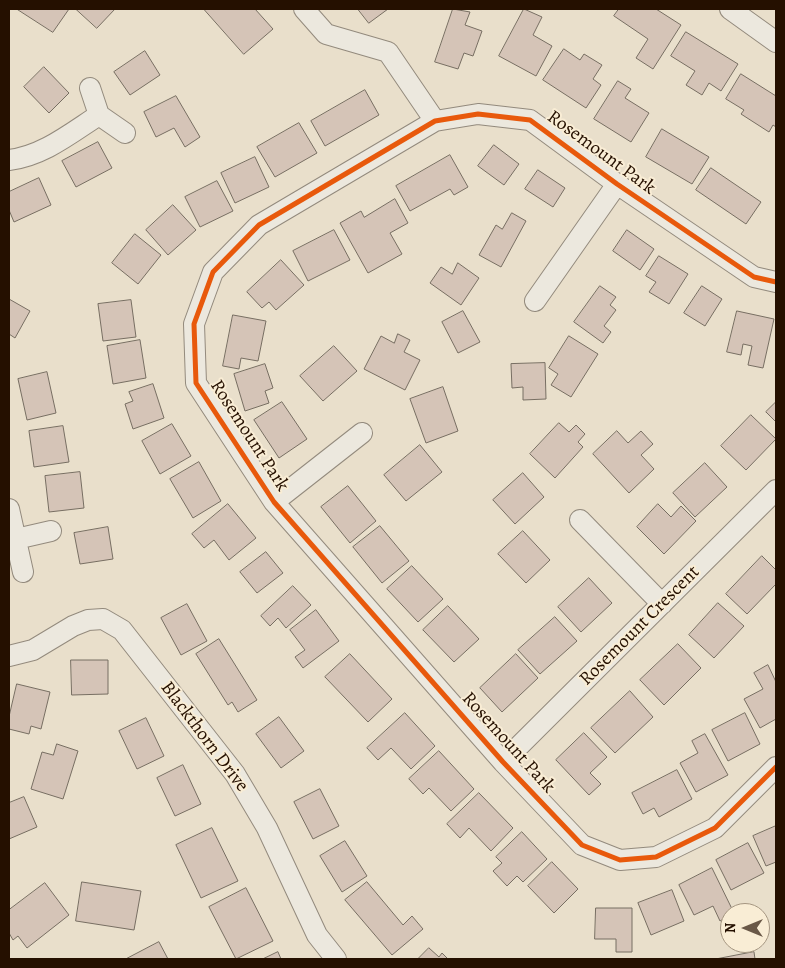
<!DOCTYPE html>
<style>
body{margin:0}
#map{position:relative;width:785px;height:968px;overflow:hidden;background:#e9dfcb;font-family:Alegreya,serif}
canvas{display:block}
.frame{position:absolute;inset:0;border:10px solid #251000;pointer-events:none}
.north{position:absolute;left:720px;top:903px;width:50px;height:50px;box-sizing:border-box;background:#f9edd5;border:1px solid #a49580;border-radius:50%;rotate:270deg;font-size:14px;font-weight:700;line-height:20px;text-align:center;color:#251000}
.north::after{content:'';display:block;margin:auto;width:18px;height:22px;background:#6a5847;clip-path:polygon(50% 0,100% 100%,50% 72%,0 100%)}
</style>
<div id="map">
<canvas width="785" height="968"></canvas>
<div class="frame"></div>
<div class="north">N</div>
</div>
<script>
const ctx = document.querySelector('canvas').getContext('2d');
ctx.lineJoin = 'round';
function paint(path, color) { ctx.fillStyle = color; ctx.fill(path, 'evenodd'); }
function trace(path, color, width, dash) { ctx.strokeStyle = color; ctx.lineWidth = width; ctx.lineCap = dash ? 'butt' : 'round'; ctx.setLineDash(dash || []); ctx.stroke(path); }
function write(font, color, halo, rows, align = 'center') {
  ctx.font = font + ' Alegreya,serif'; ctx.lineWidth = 4; ctx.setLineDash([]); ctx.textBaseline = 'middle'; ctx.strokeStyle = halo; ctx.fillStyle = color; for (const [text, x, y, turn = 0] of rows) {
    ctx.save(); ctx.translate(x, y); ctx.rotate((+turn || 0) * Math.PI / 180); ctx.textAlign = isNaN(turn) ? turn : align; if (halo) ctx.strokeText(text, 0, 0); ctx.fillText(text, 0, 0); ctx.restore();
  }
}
const building = new Path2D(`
 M17 9H69L53 32Z
 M76 9H115L97 28Z
 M204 9H255L273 29 244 54Z
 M358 9H388L369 23Z
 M453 9 470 12 465 25 482 31 473 56 464 53 458 69 435 62Z
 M524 9 542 17 533 35 552 46 536 76 499 56Z
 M619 9H656L681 25 653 69 636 58 648 39 614 16Z
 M686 32 738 64 721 91 709 83 702 95 686 85 695 71 671 56Z
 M564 49 580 60 584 54 602 65 593 79 601 85 586 108 543 80Z
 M145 51 160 75 130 95 114 72Z
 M44 67 69 93 49 113 24 87Z
 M741 74 776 96V127L773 125 769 132 741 114 744 110 726 99Z
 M618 81 631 89 625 98 649 113 631 142 594 119Z
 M365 90 379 115 325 146 311 121Z
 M176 96 200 137 185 147 174 128 156 137 144 112Z
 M299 123 317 153 275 177 257 147Z
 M662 129 709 157 692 184 646 157Z
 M98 142 112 168 76 187 62 161Z
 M494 145 519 164 504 185 478 166Z
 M450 155 468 187 454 195 450 189 410 211 396 186Z
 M255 157 269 187 235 203 221 173Z
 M711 168 761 202 746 224 696 190Z
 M538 170 565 188 553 207 525 189Z
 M39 178 51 205 14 222 9 210V192Z
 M217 181 233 211 200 227 185 197Z
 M395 199 408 223 390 233 402 254 368 273 340 223 361 211 364 217Z
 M173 205 196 230 168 255 146 230Z
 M512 213 526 221 501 267 479 255 496 225 502 229Z
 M334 230 350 260 308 281 293 251Z
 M627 230 654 249 640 270 613 251Z
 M135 234 161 255 138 284 112 263Z
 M659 256 688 274 669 304 649 292 656 282 646 276Z
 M281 260 304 285 276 310 269 302 262 308 247 292Z
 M458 263 479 278 461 305 430 283 441 267 452 274Z
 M600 286 616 297 610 305 616 310 604 326 611 332 603 343 574 322Z
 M702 286 722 299 705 326 684 313Z
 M9 299 30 311 15 338 9 334Z
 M131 300 136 337 103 341 98 304Z
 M463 311 480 342 458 353 442 322Z
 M737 311 774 319 763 368 748 365 752 346 743 344 741 355 727 352Z
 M233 315 266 321 258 361 241 358 239 369 223 366Z
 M398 334 410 340 404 352 420 360 405 390 364 369 381 336 394 343Z
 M569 336 598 354 571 397 551 385 558 374 549 368Z
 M140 340 146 378 113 384 107 346Z
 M334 346 357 371 323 401 300 376Z
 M545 363 546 399 523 400V387L512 388 511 364Z
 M265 364 273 388 265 391 269 403 245 411 234 374Z
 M47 372 56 413 27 420 18 379Z
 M153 384 164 418 133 429 125 404 133 401 129 392Z
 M443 387 458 431 426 443 410 399Z
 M282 402 307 439 279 458 254 420Z
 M776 402V422L766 412Z
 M751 415 776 439 746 470 721 446Z
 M559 423 569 432 576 425 585 434 578 442 583 447 555 478 530 454Z
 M172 424 191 456 160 474 142 441Z
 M63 426 69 462 34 467 29 431Z
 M617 431 628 443 641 431 653 444 641 455 654 469 629 493 593 454Z
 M420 445 442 472 406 501 384 475Z
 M199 462 221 501 193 518 170 479Z
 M705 463 727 487 695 517 673 493Z
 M80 472 84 508 49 512 45 476Z
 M523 473 544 497 515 524 493 500Z
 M348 486 376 521 350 543 321 507Z
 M228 504 256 538 229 560 214 540 204 548 192 534Z
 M658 504 671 517 681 506 696 521 664 554 637 527Z
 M380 526 409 561 382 583 353 547Z
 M108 527 113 559 80 564 74 533Z
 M523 531 550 560 526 583 498 554Z
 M266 552 283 573 257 593 240 572Z
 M762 556 776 570V584L747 614 726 594Z
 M412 566 443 599 418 622 387 589Z
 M589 578 612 603 581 632 558 607Z
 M293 586 311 605 286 628 278 618 270 626 261 616Z
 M718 603 744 626 714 658 689 635Z
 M187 604 207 641 181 655 161 618Z
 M448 606 479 639 454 662 423 630Z
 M316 610 339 641 303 668 295 657 305 650 290 630Z
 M555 617 577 641 540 674 518 650Z
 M219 639 257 700 238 712 232 702 228 705 196 654Z
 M678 644 701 668 664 705 640 680Z
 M350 654 392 699 368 722 325 677Z
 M516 654 538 678 502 712 480 688Z
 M71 660H108V694L72 695Z
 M768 665 776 682V719L760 728 744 699 763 689 754 673Z
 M17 684 50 692 41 729 31 726 29 734 9 729V717Z
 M630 691 653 717 615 753 591 728Z
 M405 713 435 746 411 769 391 748 378 760 367 748Z
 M745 713 760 744 728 761 712 730Z
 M279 717 304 751 281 768 256 734Z
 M146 718 164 756 137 769 119 731Z
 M584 733 607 757 590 773 601 784 589 795 556 760Z
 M705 734 728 775 696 792 680 763 698 753 692 741Z
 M57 744 78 751 63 799 31 789 42 752 53 755Z
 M439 751 474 789 451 811 429 788 423 794 409 779Z
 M183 765 201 804 175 816 157 778Z
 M677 770 692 799 659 817 654 808 643 814 632 793Z
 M320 789 339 826 313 839 294 802Z
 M479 793 513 828 491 851 469 828 460 838 447 824Z
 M24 797 37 827 9 839V803Z
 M776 826V862L766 866 753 836Z
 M212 828 238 881 201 898 176 845Z
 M522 832 547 859 523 882 517 876 507 886 493 871 502 863 496 857Z
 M345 841 367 876 342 892 320 856Z
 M748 843 764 873 731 890 716 860Z
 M552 862 578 889 554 913 528 886Z
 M712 868 734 913H730V916L720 921 713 906 694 915 679 885Z
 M82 882 141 891 134 930 76 921Z
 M367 882 403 925 412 916 423 929 392 955 345 900Z
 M45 883 69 915 27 948 18 936 13 940 9 933V910Z
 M246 888 273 941 236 959 209 907Z
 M672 890 684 921 651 935 638 903Z
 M596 908H632V952H616V939H595Z
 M159 942 168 959H126Z
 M429 948 439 957 442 953 448 959H418Z
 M278 952 281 959H263Z
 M754 952 755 959H716Z`);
paint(building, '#d5c4b7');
trace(building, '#776e62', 1);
const minor = new Path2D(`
 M304 9 326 34 388 52 435 121
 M730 9 776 42
 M90 88 99 115 125 133
 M9 160C43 156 71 133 99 115
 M776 282 754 277 617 184 530 120 478 114 435 121 259 225 213 272 194 324 196 383 274 502 503 762 582 845 620 860 656 857 715 828 776 767
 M535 301 617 184
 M274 502 362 433
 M9 509 23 572
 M580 520 662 604
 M16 539 51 531
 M9 656 33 650 73 626 88 620 103 619 122 630 235 774 267 828 317 935 336 959
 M503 762 776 490`);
trace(minor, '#938a7d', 22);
trace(minor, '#ece8de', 20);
trace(new Path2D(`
 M776 282 754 277 617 184 530 120 478 114 435 121 259 225 213 272 194 324 196 383 274 502 503 762 582 845 620 860 656 857 715 828 776 767`), '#e8590c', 5);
write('19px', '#251000', '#f9edd5', [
 ["Rosemount Park",601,153,36],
 ["Rosemount Park",249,436,57],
 ["Rosemount Crescent",640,626,-45],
 ["Blackthorn Drive",204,737,53],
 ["Rosemount Park",508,743,48]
]);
</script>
